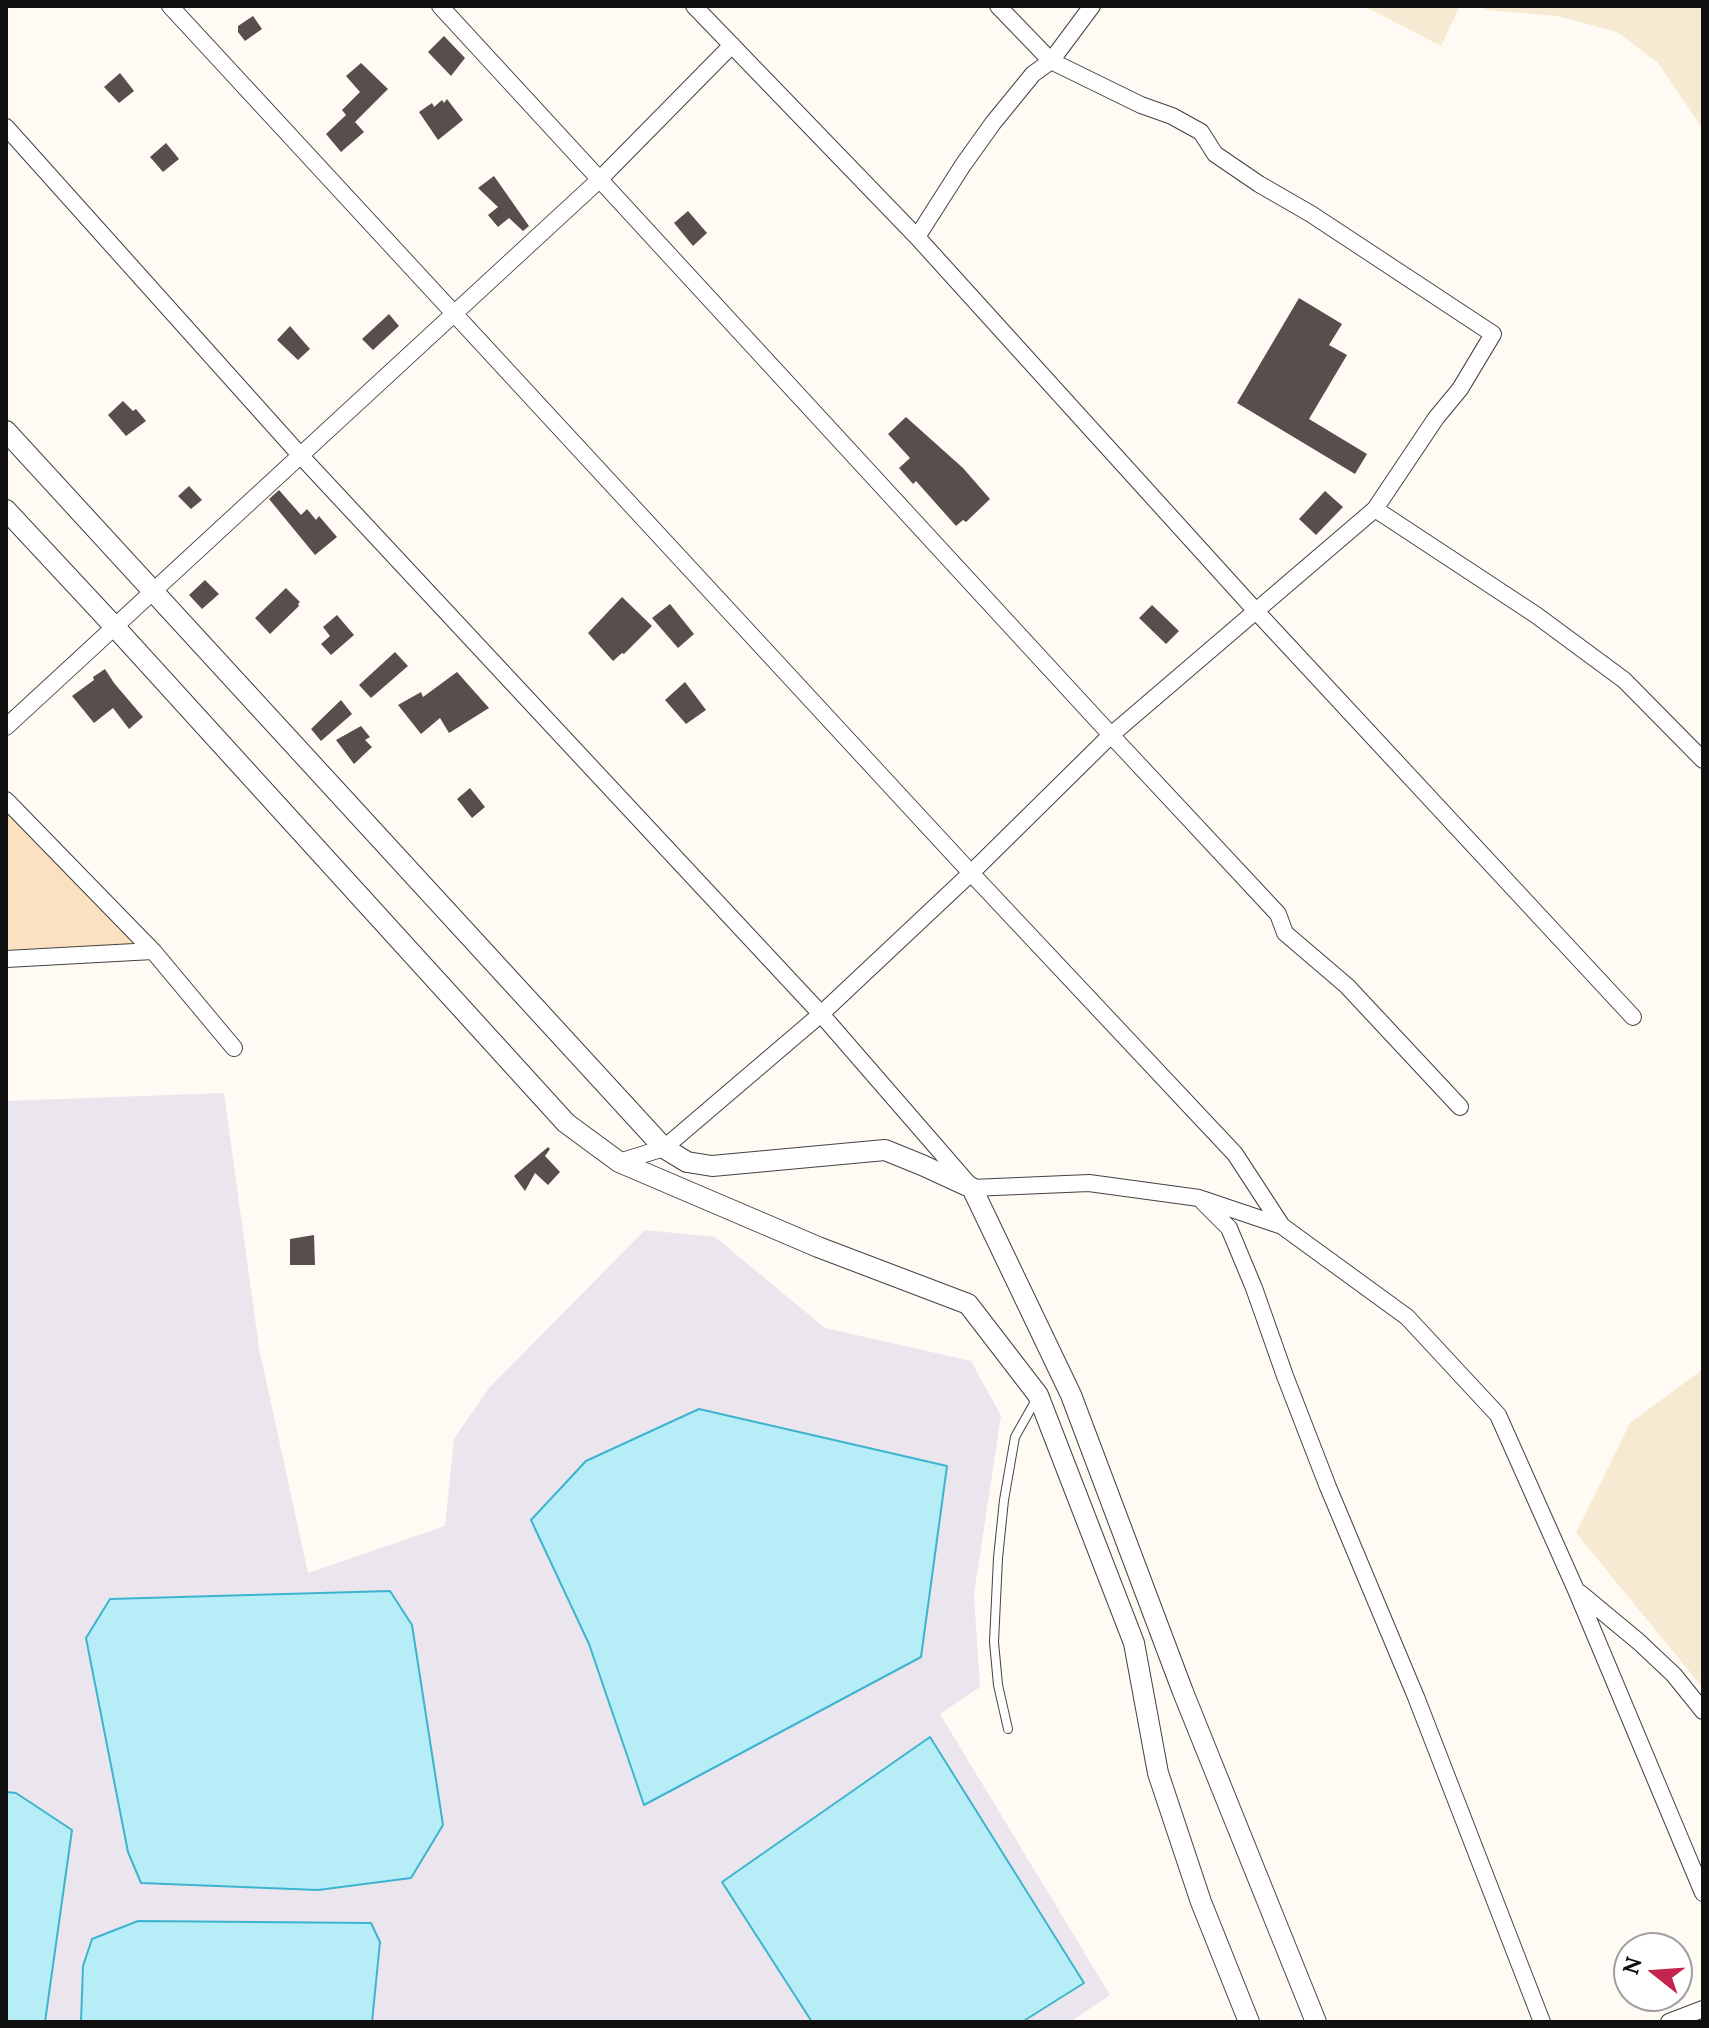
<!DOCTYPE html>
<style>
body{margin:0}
#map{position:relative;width:1709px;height:2028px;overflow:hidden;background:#fffaf3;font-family:Lora,serif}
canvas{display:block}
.frame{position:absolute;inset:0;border:8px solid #101010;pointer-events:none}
.north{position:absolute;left:1613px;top:1932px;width:80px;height:80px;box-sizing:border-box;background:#fff;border:2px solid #9f9f9f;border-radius:50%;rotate:287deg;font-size:22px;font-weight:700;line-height:32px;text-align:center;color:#101010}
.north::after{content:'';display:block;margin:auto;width:28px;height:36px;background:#c3254e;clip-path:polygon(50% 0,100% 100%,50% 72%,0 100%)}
</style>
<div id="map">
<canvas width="1709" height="2028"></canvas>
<div class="frame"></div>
<div class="north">N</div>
</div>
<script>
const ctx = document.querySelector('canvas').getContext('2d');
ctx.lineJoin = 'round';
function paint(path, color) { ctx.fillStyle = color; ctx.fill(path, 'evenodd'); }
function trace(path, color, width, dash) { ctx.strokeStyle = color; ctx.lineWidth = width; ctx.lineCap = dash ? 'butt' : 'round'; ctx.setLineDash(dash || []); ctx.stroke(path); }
paint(new Path2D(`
 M224 1093 259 1348 308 1573 445 1526 454 1439 489 1388 645 1230 715 1237 825 1328 971 1361 1001 1416 974 1594 980 1687 940 1714 1110 1995 1070 2022H6V1101Z`), '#ebe5ee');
paint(new Path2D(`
 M1364 6H1460L1441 46Z
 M1483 6H1703V129L1658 63 1617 32 1557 16 1486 10Z
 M1703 1369V1688L1576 1533 1630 1423Z`), '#f6ebd2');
paint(new Path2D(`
 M6 806 140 945 6 950Z`), '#fbe1bf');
const water = new Path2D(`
 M699 1409 947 1466 921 1657 644 1805 589 1644 531 1520 586 1461Z
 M390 1591 412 1625 443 1825 411 1878 318 1890 141 1883 128 1852 86 1638 110 1599Z
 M930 1737 1084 1983 1022 2022H812L722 1882Z
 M6 1792 16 1793 72 1830 45 2022H6Z
 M138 1921 371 1923 380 1942 372 2022H81L83 1966 92 1939Z`);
paint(water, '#b7edf7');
trace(water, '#3db4cf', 2);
paint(new Path2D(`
 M253 16 262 29 245 41 238 32V26Z
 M444 36 465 58 451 76 428 52Z
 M361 63 388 89 355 122 364 132 341 152 326 134 346 115 342 110 360 92 346 76Z
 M120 73 134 91 119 103 104 87Z
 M447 99 463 120 438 140 419 112 432 103 434 107 442 100 444 103Z
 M166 143 179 159 163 172 150 157Z
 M494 176 529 226 523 231 509 218 498 227 488 215 498 207 478 188Z
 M688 211 707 233 693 246 674 223Z
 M1299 298 1342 324 1329 345 1347 355 1309 419 1367 454 1355 474 1237 403Z
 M389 314 399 326 373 350 362 339Z
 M290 326 310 349 298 360 277 340Z
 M123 401 133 411 136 409 146 421 126 436 108 415Z
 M906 417 963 468 990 499 966 522 963 520 956 526 916 481 913 484 899 468 910 458 888 434Z
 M189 486 202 500 191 509 178 496Z
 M279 490 301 515 307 509 316 520 319 516 337 537 315 555 269 499Z
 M1325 491 1343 507 1316 535 1299 519Z
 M205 580 219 594 202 609 189 595Z
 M286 588 300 602 298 604 299 606 270 634 255 618Z
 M622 597 652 626 624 654 622 653 613 661 588 633Z
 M670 604 694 634 678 648 652 618Z
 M1152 605 1179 631 1166 644 1139 618Z
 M337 615 354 635 331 655 321 644 330 636 323 627Z
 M395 652 408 666 371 698 359 685Z
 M105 669 114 683 143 717 129 729 113 708 94 723 72 696 94 680 93 677Z
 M457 672 489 708 449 733 440 718 421 734 398 705 421 692 423 697Z
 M685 682 706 710 686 724 665 700Z
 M341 700 352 714 321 741 311 729Z
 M361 726 370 737 365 740 372 747 354 764 336 740Z
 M470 788 485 807 472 818 457 799Z
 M548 1147 550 1149 545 1156 560 1172 548 1185 535 1173 525 1191 514 1176Z
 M314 1235 315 1265H290V1239Z`), '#594e4c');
const service = new Path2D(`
 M1008 1729 998 1685 994 1642 998 1558 1004 1500 1015 1437 1037 1398`);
const minor = new Path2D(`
 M170 6 971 873 1235 1154 1282 1226
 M440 6 1111 735 1278 914 1285 933 1347 986 1460 1107
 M694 6 917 237 1255 610 1633 1017
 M6 127 300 455 821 1014 972 1188 1089 1183 1199 1198 1282 1226 1407 1317 1498 1415 1576 1590 1703 1893
 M917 237 963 165 993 123 1033 74 1051 61 1092 6
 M1375 509 1536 615 1624 680 1703 760
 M6 727 599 180 732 45
 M6 800 153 951 234 1048
 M6 959 153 951
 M619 1162 664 1148 821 1014 971 873 1111 735 1375 509 1436 418 1460 389 1493 334 1311 214 1259 184 1215 154 1201 132 1172 116 1141 105 1051 61 998 6
 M1203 1202 1229 1228 1254 1288 1285 1376 1328 1487 1416 1697 1542 2022
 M1580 1593 1639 1642 1674 1675 1703 1711
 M1669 2022 1703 2009`);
const tertiary = new Path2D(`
 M6 431 664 1148 687 1162 712 1166 885 1150 922 1165 972 1188 1071 1395 1183 1692 1316 2022
 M6 510 114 626 566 1123 619 1162 818 1247 968 1304 1038 1395 1134 1643 1158 1773 1201 1902 1249 2022`);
trace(service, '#434343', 10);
trace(minor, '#434343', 18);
trace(tertiary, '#434343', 22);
trace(service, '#fff', 8);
trace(minor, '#fff', 16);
trace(tertiary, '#fff', 20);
</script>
